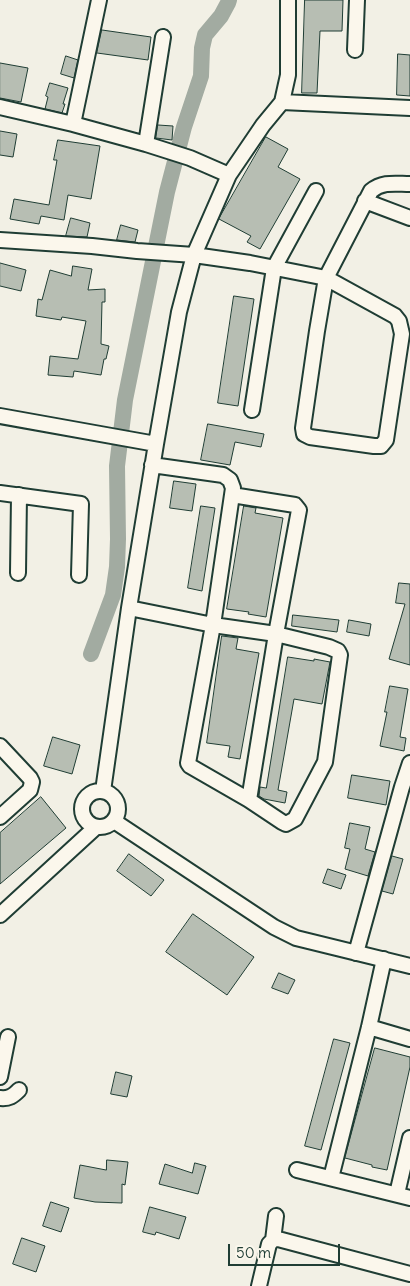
<!DOCTYPE html>
<style>
body{margin:0}
#map{position:relative;width:410px;height:1286px;overflow:hidden;background:#f2f0e5;font-family:Delius,sans-serif}
canvas{display:block}
.scale{position:absolute;left:228px;top:1244px;width:112px;height:22px;box-sizing:border-box;border:2px solid #1f3d34;border-top:0;padding-left:6px;font-size:15px;line-height:18px;white-space:nowrap;color:#1f3d34;-webkit-text-stroke:4px #fbf7ec;paint-order:stroke}
</style>
<div id="map">
<canvas width="410" height="1286"></canvas>
<div class="scale">50 m</div>
</div>
<script>
const ctx = document.querySelector('canvas').getContext('2d');
ctx.lineJoin = 'round';
function trace(path, color, width, dash) { ctx.strokeStyle = color; ctx.lineWidth = width; ctx.lineCap = dash ? 'butt' : 'round'; ctx.setLineDash(dash || []); ctx.stroke(path); }
function paint(path, color) { ctx.fillStyle = color; ctx.fill(path, 'evenodd'); }
trace(new Path2D(`
 M91 654 113 595 117 567 118 539 117 466 125 400 167 192 184 127 201 76 202 48 205 35 221 16 228 3 229 0`), '#a2aba1', 16);
const building = new Path2D(`
 M305 0H343L342 31H320L317 93H302Z
 M102 30 151 37 148 60 97 53Z
 M398 54 410 55V96L397 95Z
 M66 56 78 60 74 78 61 74Z
 M0 63 28 68 21 102 0 98Z
 M50 83 68 88 63 104H65L62 113 45 109 48 97 46 96Z
 M158 125 173 126 172 140 156 138Z
 M0 131 17 134 13 157 0 155Z
 M266 137 288 149 278 167 300 179 260 249 247 242 251 236 219 219Z
 M58 140 100 146 91 199 68 195 64 220 41 216 39 224 10 219 14 199 49 205 57 160H54Z
 M71 218 90 223 87 237 66 236Z
 M121 225 138 230 135 242 117 240Z
 M0 263 26 270 21 291 0 286Z
 M73 266 92 269 88 290 105 289V302H102L101 344 109 346 106 359H104L101 375 74 371 73 377 48 375 50 356 78 359 86 321 62 317 61 320 36 316 38 299 42 300 50 270 71 276Z
 M234 296 254 299 238 406 218 403Z
 M208 424 264 434 261 447 235 442 230 465 201 460Z
 M174 481 196 484 192 511 170 508Z
 M201 506 215 508 202 591 188 588Z
 M244 506 256 508 255 513 283 518 266 617 248 614 249 612 227 609Z
 M399 583 410 584V665L389 659 405 604 396 603Z
 M293 615 339 620 337 632 292 626Z
 M349 620 371 624 369 636 347 632Z
 M222 636 238 638 236 649 259 653 240 759 228 757 230 746 207 743Z
 M288 657 314 661V659L330 662 322 704 294 699 278 790 287 792 285 803 264 799 259 796 260 787 266 788Z
 M390 686 408 689 400 737 406 738 404 751 380 746 387 712H385Z
 M53 737 80 745 72 774 44 766Z
 M352 775 390 781 386 805 348 798Z
 M41 797 66 828 0 884V833Z
 M350 823 370 827 365 849 375 852 368 876 345 869 350 849 345 848Z
 M129 854 164 880 151 896 117 871Z
 M392 856 403 859 393 894 382 891Z
 M328 869 346 875 341 889 323 883Z
 M193 914 254 957 227 995 166 952Z
 M279 973 295 980 288 994 272 988Z
 M334 1039 350 1043 321 1150 305 1146Z
 M375 1048 410 1057V1067L387 1170 372 1167V1165L345 1158Z
 M116 1072 132 1076 127 1097 111 1094Z
 M107 1160 128 1162 125 1185 122 1184V1203L95 1202 74 1198 80 1165 106 1170Z
 M195 1163 206 1166 198 1194 159 1184 165 1164 192 1173Z
 M51 1202 69 1208 61 1232 43 1226Z
 M150 1207 186 1217 179 1239 156 1232 155 1235 143 1232Z
 M22 1238 45 1246 36 1272 13 1264Z`);
paint(building, '#b7beb3');
trace(building, '#1f3d34', 1);
const street = new Path2D(`
 M355 50 357 0
 M282 102 410 108
 M0 107 73 124 146 144 190 158 229 175
 M73 124 99 0
 M146 144 163 37
 M365 201 410 218
 M0 240 92 246 137 251 194 255 250 263 326 278 395 316 399 321 402 334 386 440 381 446H374L310 437 304 434 303 428 317 331 326 278 371 191C383 181 396 184 410 184
 M252 410 274 268 316 191
 M0 416 156 444
 M0 493 81 504 79 575
 M232 495 295 505 299 510 276 634 249 800
 M18 573 19 495
 M129 608 213 625 276 634 329 647 338 651 340 655 339 662 325 762 295 819 286 824 282 822 249 800 190 766 188 763 213 625 233 488 230 480 223 475 152 465
 M0 746 30 778 32 782 30 790 0 817
 M82 809a18 18 0 1 1 36 0a18 18 0 1 1-36 0Z
 M103 791 129 608 156 444 179 312 194 255 229 175 263 125 282 102 288 75V0
 M114 821 274 927 296 938 410 966
 M0 915 96 827
 M356 953 402 787 410 763
 M369 1027 410 1039
 M0 1077 8 1037
 M0 1098C9 1099 13 1096 19 1090
 M297 1170 410 1198
 M331 1178 369 1027 384 959
 M397 1194 410 1138
 M273 1240 276 1216
 M259 1286 269 1244 273 1240 278 1239 410 1274`);
trace(street, '#1f3d34', 18);
trace(street, '#fbf7ec', 14);
</script>
